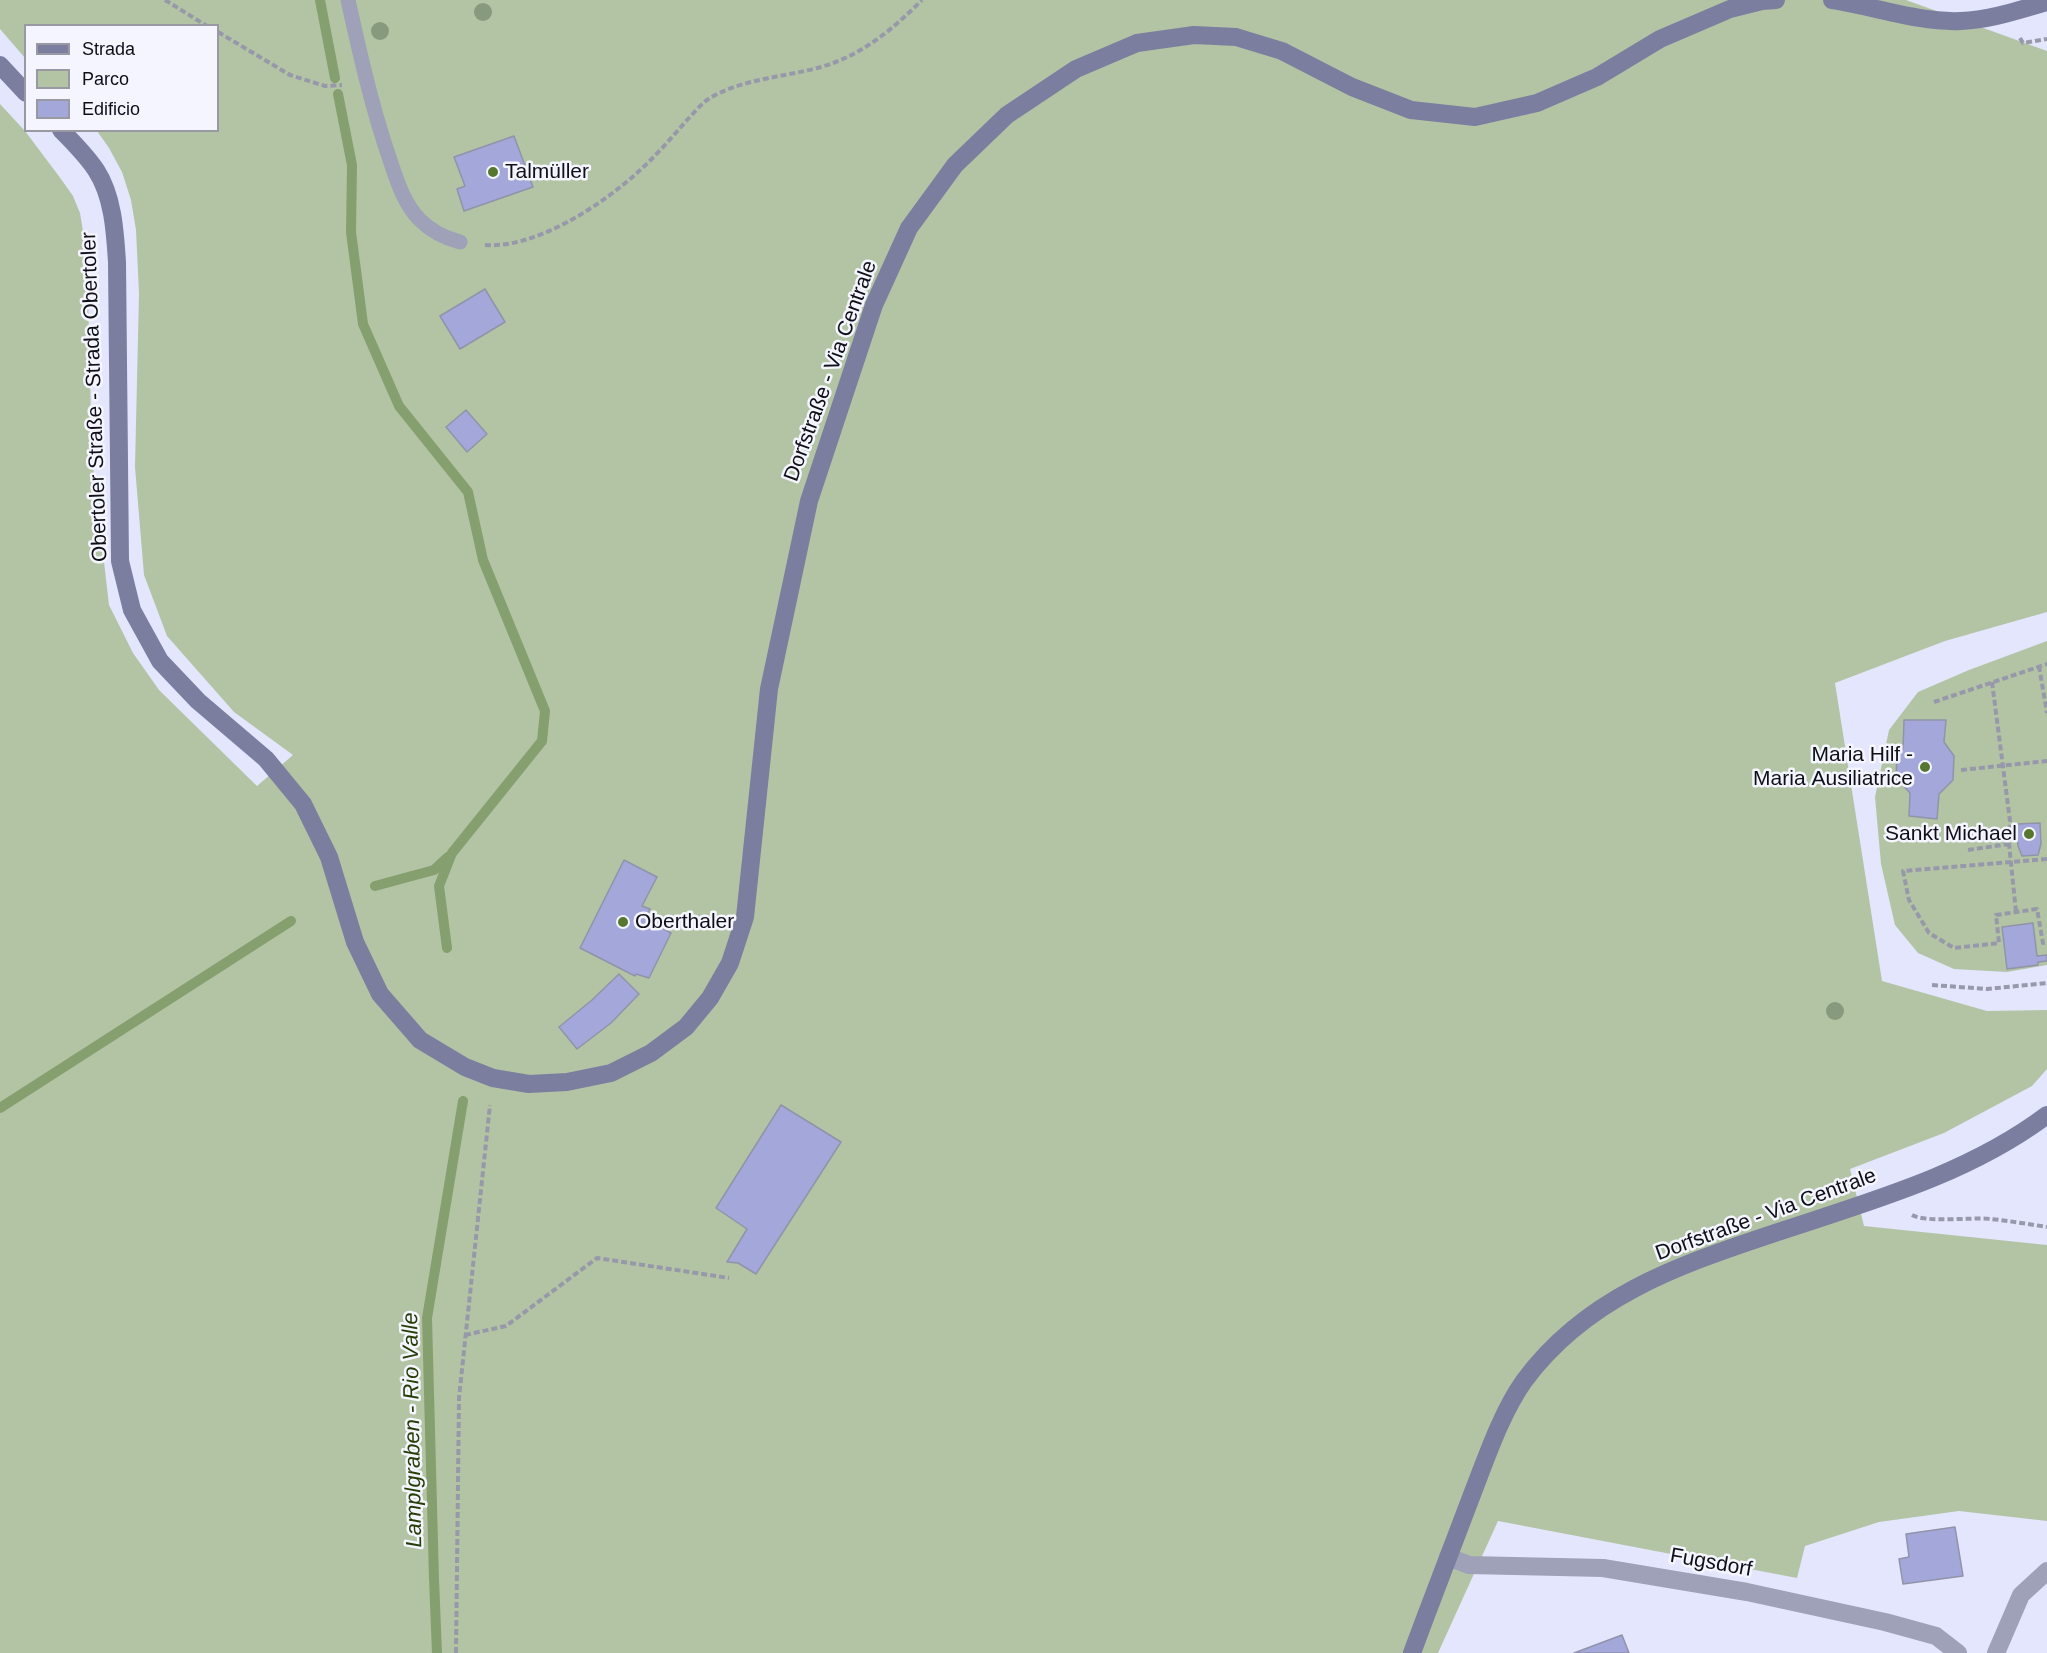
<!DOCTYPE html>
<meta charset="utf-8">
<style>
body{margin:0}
#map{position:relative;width:2047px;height:1653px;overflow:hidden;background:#e4e6fe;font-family:Arial,sans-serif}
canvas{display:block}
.legend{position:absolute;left:24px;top:24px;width:195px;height:108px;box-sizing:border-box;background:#f4f5fe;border:2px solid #9899a2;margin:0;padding:8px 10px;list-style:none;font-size:18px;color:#0f1017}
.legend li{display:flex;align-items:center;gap:12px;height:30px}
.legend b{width:30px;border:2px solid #9899a2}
</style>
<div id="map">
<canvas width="2047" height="1653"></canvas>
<ul class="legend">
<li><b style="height:8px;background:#7b7e9f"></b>Strada</li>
<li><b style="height:16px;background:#b3c4a5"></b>Parco</li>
<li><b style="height:16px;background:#a3a7da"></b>Edificio</li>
</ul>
</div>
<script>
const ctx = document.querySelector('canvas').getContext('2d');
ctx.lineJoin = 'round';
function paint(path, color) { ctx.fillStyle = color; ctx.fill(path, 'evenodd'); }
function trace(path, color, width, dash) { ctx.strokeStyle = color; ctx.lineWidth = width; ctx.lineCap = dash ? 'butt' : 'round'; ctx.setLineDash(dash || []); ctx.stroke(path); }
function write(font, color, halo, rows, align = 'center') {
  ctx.font = font + ' Arial,sans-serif'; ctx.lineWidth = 5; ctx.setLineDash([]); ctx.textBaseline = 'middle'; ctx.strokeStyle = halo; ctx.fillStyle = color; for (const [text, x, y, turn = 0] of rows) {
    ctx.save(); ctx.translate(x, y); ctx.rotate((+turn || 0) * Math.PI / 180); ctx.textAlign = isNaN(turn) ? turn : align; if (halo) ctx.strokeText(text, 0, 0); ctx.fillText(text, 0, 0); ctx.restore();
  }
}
paint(new Path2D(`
 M0 0H1906L2047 51V612L1945 641 1835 683 1882 981 1987 1011 2047 1010V1069L2032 1086 1944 1133 1850 1169 1864 1226 2047 1245V1521L1959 1511 1879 1522 1805 1546 1797 1578 1498 1521 1438 1653H0V104L25 131 61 179 73 196 80 213 87 255 92 458 109 605 133 653 159 690 257 786 293 755 234 712 167 636 144 575 135 467 139 293 136 230 131 200 122 172 109 148 97 131 218 130V26H26L25 58 0 29Z
 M2047 641V965L2007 972 1954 969 1918 953 1895 925 1881 864 1875 797 1889 730 1918 692 1969 670Z`), '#b3c4a5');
trace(new Path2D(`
 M320 0 335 78
 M338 94 352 165 351 232 363 324 399 406 468 492 483 560 545 711 542 741 452 853 439 886 447 948
 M375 886 434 870 448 857
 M0 1108 291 921
 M437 1653 434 1579 427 1318 463 1101`), '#869f6f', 10);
const building = new Path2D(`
 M514 136 533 187 464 211 457 189 465 186 454 157Z
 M485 289 505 322 460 349 440 316Z
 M466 410 487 434 467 452 446 427Z
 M1904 720H1946L1944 742 1954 756 1953 780 1939 794 1937 819 1909 816 1910 793 1896 778 1897 754 1903 749Z
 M2040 823 2041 844 2038 855 2022 856 2018 846 2016 824Z
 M624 860 657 877 642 906 650 909 646 919 671 933 649 978 636 974 635 976 580 948Z
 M2033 923 2037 956 2047 955V961L2038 962V965L2007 969 2002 927Z
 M619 974 639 994 611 1023 577 1049 559 1027 592 1000Z
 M781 1105 841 1142 756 1274 738 1263 727 1262 747 1229 716 1208Z
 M1955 1527 1963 1576 1903 1584 1899 1559 1909 1557 1906 1534Z
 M1622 1635 1629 1653H1574Z`);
paint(building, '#a3a7da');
trace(building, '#9193a9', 1.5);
trace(new Path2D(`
 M165 0 207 26
 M218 32 290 75 325 86 342 85
 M2020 38 2023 43 2047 39
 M485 245C535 249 602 205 638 172 656 156 672 137 688 119 694 113 700 105 707 100 738 79 786 77 821 67 862 55 892 30 922 0
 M2039 666 2047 713
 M1992 682 2010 821 2009 844 2016 912
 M1934 702 2047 664
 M1961 770 2047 761
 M1968 850 2009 844
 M2047 859 1903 871 1909 900 1929 933 1954 948 1999 943 1996 915 2037 909 2043 943 2047 942
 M1932 985 1987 989 2047 983
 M1912 1215C1926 1223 1971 1217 1991 1219 2010 1221 2028 1224 2047 1227
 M465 1335 506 1326 597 1258 729 1278
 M456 1653 459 1398 490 1105`), '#9798aa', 4, [6, 3]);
trace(new Path2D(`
 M348 0C360 54 372 108 390 160 397 181 404 204 420 220 432 232 445 238 460 242`), '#9ea1b7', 15);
trace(new Path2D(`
 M1448 1557 1469 1565 1603 1568 1747 1592 1885 1622 1936 1636 1958 1653
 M1996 1653 2021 1595 2047 1571`), '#9ea1b7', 18);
trace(new Path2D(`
 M1832 0C1873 6 1919 23 1961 21 1990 20 2019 10 2047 2
 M0 65 26 93
 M61 130C74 143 86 155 96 170 113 196 115 231 117 262L120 561 132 610 160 661 198 701 266 759 303 804 329 857 355 942 380 994 420 1040 465 1067 493 1078 529 1084 567 1082 611 1073 651 1053 686 1027 710 998 730 963 745 917 769 689 809 501 874 305 909 228 955 165 1007 115 1076 69 1137 43 1194 35 1236 37 1282 51 1352 87 1411 110 1475 117 1537 103 1597 77 1660 39 1730 9 1762 1 1776 0
 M1412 1653C1432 1599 1453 1545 1473 1492 1487 1456 1502 1412 1524 1381 1585 1298 1676 1266 1769 1235 1864 1203 1966 1176 2047 1115`), '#7b7e9f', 18);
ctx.fillStyle = '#889a7d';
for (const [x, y] of [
 [483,12],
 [380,31],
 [1835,1011]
]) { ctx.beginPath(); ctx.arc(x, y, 9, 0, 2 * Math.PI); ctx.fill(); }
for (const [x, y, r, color] of [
 [493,172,6,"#56772e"],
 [1925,767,6,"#56772e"],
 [2029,834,6,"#56772e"],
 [623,922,6,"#56772e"]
]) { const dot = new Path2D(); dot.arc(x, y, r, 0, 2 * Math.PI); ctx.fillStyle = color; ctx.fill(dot); trace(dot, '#f4f5fe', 2); }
write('21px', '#0f1017', '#f4f5fe', [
 ["Talmüller",505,172],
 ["Maria Hilf -",1913,755,"right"],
 ["Maria Ausiliatrice",1913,779,"right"],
 ["Sankt Michael",2017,834,"right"],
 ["Oberthaler",635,922]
], 'left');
write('21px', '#0f1017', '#f4f5fe', [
 ["Dorfstraße - Via Centrale",831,371,-70],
 ["Obertoler Straße - Strada Obertoler",95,397,-92],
 ["Dorfstraße - Via Centrale",1766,1215,-20],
 ["Fugsdorf",1711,1563,10]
]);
write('italic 22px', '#263d05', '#f4f5fe', [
 ["Lamplgraben - Rio Valle",413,1430,-91]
]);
</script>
